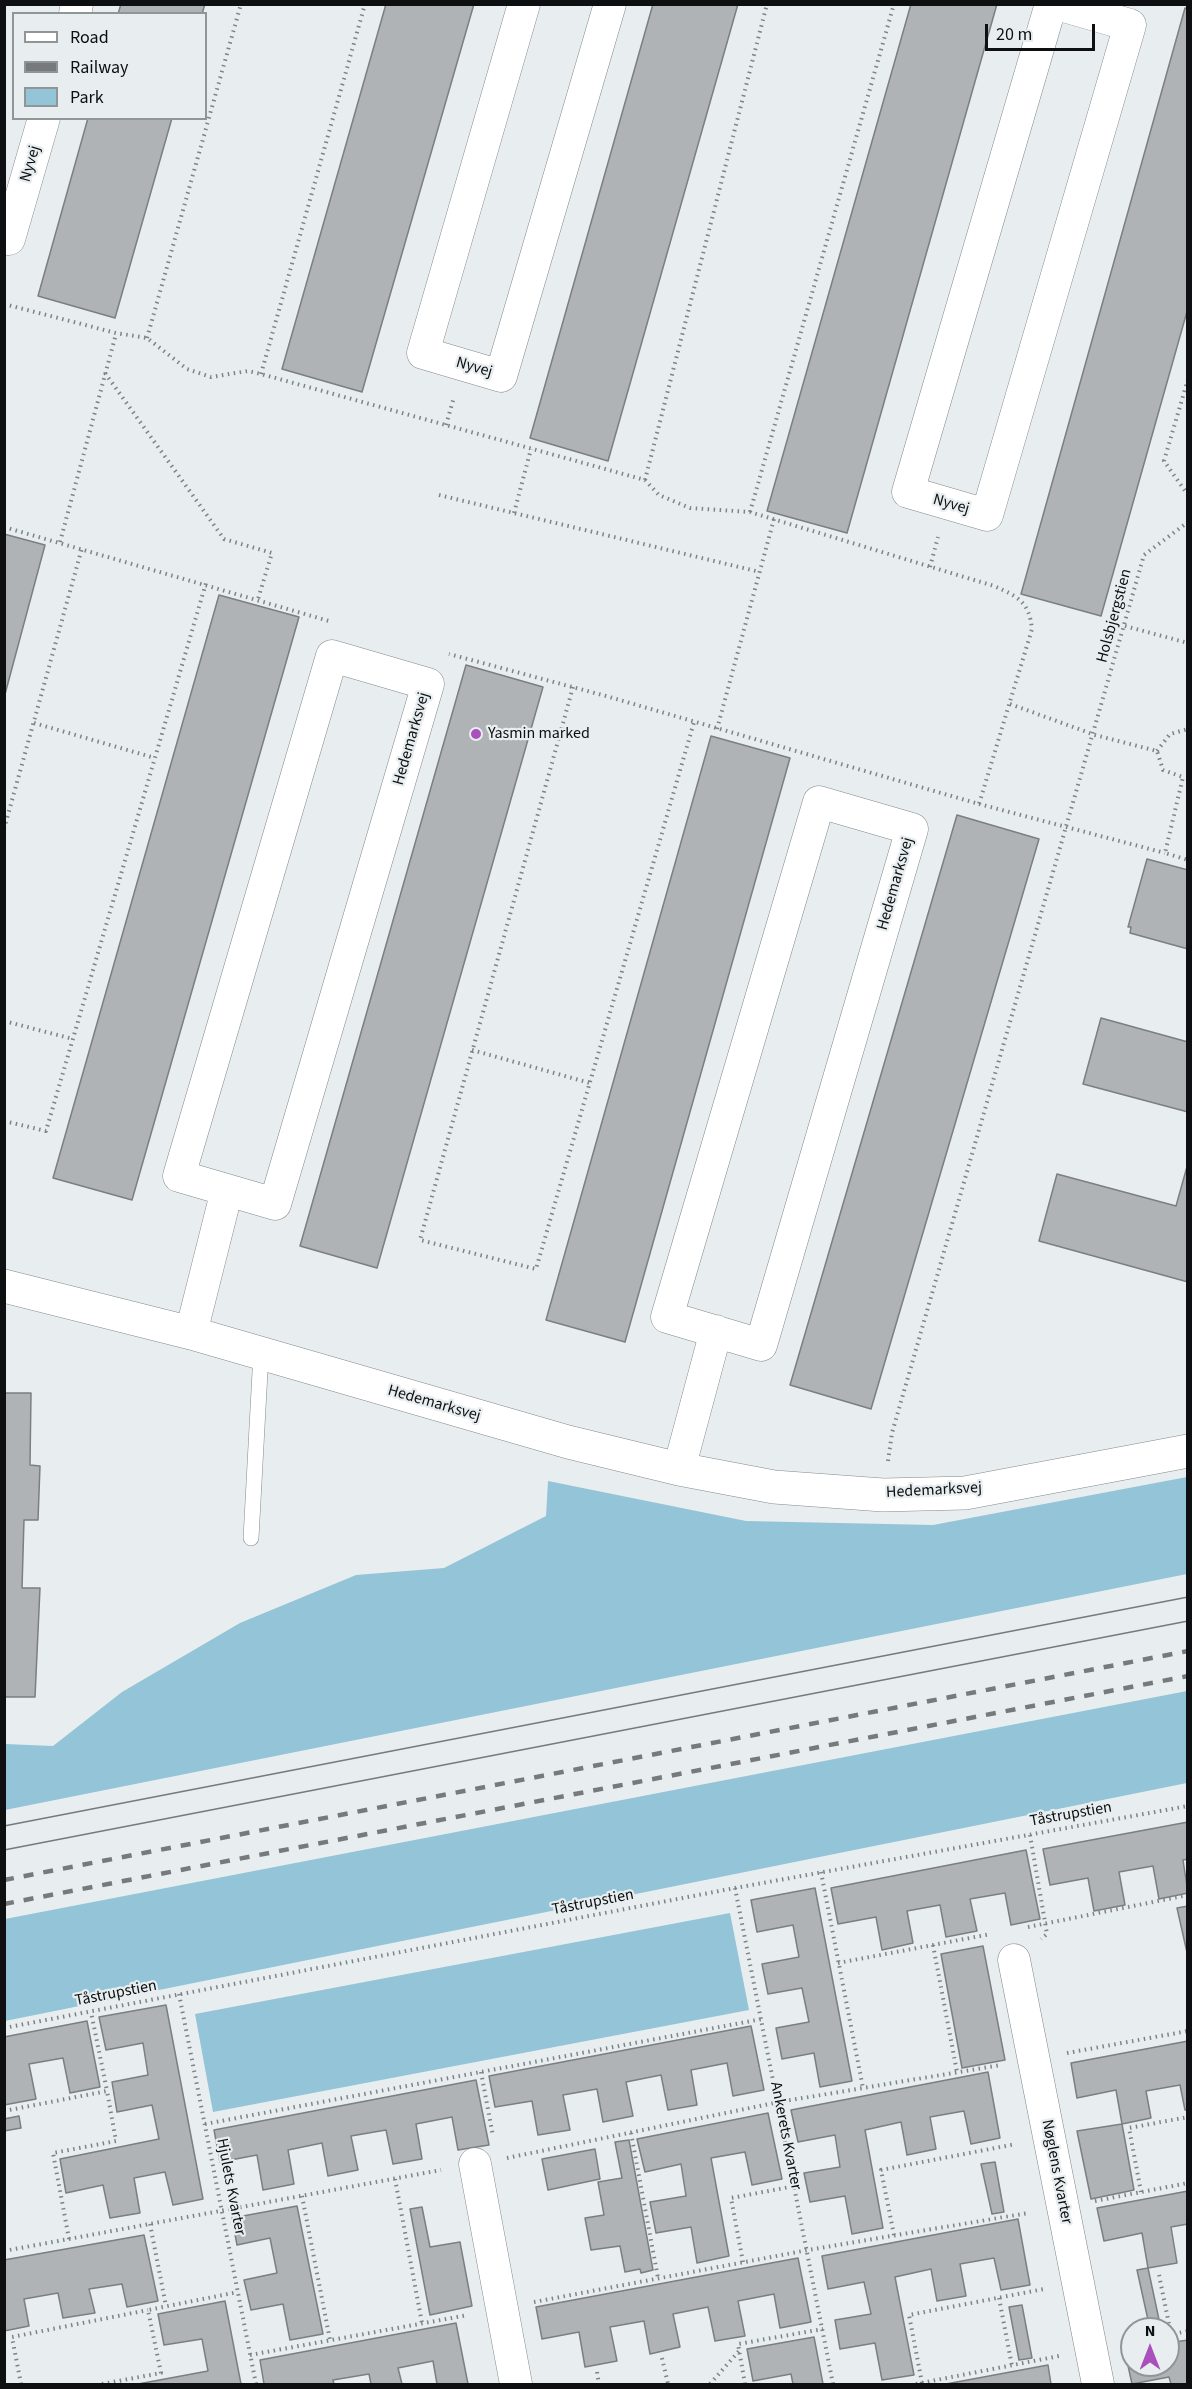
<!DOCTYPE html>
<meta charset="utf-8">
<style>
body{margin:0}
#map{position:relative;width:1192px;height:2389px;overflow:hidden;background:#e8eef0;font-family:"Source Sans 3",sans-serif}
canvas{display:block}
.frame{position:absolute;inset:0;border:6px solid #0d0f10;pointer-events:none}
.legend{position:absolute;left:12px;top:12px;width:195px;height:108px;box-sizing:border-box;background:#e8eef0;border:2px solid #909596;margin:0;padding:8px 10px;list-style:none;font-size:18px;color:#0d0f10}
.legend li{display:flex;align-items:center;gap:12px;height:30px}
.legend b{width:30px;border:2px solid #909596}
.north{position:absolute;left:1120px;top:2317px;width:60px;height:60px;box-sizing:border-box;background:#e8eef0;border:2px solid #909596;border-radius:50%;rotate:0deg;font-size:16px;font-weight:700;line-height:24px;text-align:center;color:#0d0f10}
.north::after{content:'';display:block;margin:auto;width:21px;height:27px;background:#aa50bc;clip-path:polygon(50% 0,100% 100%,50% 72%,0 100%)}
.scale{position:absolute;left:985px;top:24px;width:110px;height:27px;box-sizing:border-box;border:3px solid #0d0f10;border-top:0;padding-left:8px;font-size:18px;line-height:21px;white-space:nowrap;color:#0d0f10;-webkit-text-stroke:4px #e8eef0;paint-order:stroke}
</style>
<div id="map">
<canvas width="1192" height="2389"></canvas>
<div class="frame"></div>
<ul class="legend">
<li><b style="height:8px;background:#fff"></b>Road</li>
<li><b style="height:8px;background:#767a7c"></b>Railway</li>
<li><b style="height:16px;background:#93c4d7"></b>Park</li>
</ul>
<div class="north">N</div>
<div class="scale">20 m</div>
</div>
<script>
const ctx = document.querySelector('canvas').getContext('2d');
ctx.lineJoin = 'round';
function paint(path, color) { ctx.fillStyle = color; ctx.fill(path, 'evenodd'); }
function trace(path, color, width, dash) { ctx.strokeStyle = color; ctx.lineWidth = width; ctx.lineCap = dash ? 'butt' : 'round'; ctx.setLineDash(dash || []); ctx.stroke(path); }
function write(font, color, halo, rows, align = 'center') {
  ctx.font = font + ' "Source Sans 3",sans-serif'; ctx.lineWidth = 4.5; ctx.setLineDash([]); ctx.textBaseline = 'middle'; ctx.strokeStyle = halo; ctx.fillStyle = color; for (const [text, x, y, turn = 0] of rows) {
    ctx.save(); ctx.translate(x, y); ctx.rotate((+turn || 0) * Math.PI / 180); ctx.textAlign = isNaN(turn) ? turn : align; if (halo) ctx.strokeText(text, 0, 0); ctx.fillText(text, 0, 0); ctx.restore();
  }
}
paint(new Path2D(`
 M1187 1477V1574L5 1810V1744L53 1746 122 1692 240 1623 356 1575 444 1568 546 1516 548 1481 746 1521 933 1525Z
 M1187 1691V1783L5 2021V1919Z
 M730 1913 749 2010 213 2112 195 2014Z`), '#93c4d7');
const building = new Path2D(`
 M121 4H205L202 14H118Z
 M386 4H474L362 392 282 369Z
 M653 4H738L608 461 530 438Z
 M911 4H997L847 533 767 511Z
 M1185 8 1188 9V308L1101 616 1021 594Z
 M88 118H172L115 318 38 296Z
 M4 534 45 545 4 698Z
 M219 595 299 617 132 1200 53 1178Z
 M466 665 543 687 377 1268 300 1246Z
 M711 736 790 758 625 1342 546 1320Z
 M957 815 1039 839 871 1409 790 1385Z
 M1147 859 1188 870V949L1130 933 1131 927H1128Z
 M1101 1018 1188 1042V1112L1083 1084Z
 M1188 1163V1282L1039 1241 1057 1174 1176 1206Z
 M4 1393H31L30 1465 40 1466 38 1520H24L22 1588H40L35 1697H4Z
 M1188 1822V1859L1183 1860 1188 1893 1159 1899 1153 1866 1119 1872 1125 1905 1094 1911 1088 1878 1050 1885 1043 1849Z
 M1026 1850 1040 1919 1011 1925 1005 1893 970 1899 977 1931 946 1937 940 1905 907 1911 913 1943 882 1950 876 1917 838 1924 831 1888Z
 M815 1888 852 2081 820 2087 814 2053 782 2059 776 2028 809 2022 802 1988 768 1994 762 1964 799 1957 793 1925 757 1932 751 1900Z
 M1188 1906V1957L1177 1908Z
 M983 1946 1005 2060 962 2068 941 1954Z
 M166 2005 203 2199 173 2205 165 2172 134 2178 140 2213 110 2218 103 2185 66 2193 60 2159 159 2139 152 2105 117 2112 112 2082 148 2075 143 2043 106 2050 99 2017Z
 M87 2021 100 2087 70 2093 63 2058 29 2064 36 2099 4 2105V2037Z
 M751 2026 764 2090 733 2096 727 2063 691 2070 697 2105 668 2110 661 2075 626 2082 633 2116 603 2122 597 2089 563 2095 570 2130 538 2135 532 2101 495 2107 489 2076Z
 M1188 2041V2110H1185L1180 2085 1146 2091 1151 2118 1122 2124 1116 2090 1077 2098 1071 2063Z
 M988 2072 1000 2138 971 2144 964 2111 930 2117 936 2149 907 2155 901 2122 865 2130 883 2228 852 2234 845 2196 810 2202 804 2173 840 2167 835 2135 798 2142 791 2110Z
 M476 2080 489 2145 458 2150 452 2117 416 2124 422 2159 393 2164 386 2130 351 2136 358 2170 328 2176 322 2143 288 2150 294 2184 263 2190 257 2155 220 2162 214 2130Z
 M768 2113 782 2179 752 2185 745 2152 711 2158 729 2256 697 2263 691 2227 656 2233 650 2202 686 2196 681 2164 645 2172 637 2139Z
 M19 2116 21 2128 4 2131V2119Z
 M1122 2124 1134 2190 1091 2199 1077 2131Z
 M629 2140 653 2270 641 2273 640 2269 625 2272 620 2246 591 2250 585 2218 604 2215 598 2182 622 2178 615 2142Z
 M595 2149 600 2179 548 2190 542 2159Z
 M995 2162 1004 2212 992 2214 981 2164Z
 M1188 2191V2224L1171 2227 1177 2263 1148 2268 1142 2233 1104 2241 1097 2208Z
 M297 2206 323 2334 290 2340 283 2304 251 2310 244 2280 277 2273 270 2238 237 2245 232 2218Z
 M422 2207 430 2247 460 2242 472 2306 430 2315 410 2209Z
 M1018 2219 1030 2285 1001 2290 994 2258 960 2264 966 2296 937 2301 931 2269 895 2277 914 2375 882 2380 875 2343 840 2349 835 2320 871 2314 864 2282 828 2289 822 2256Z
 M144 2235 158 2301 127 2307 122 2284 89 2289 95 2313 63 2318 58 2293 24 2299 29 2326 4 2331V2260Z
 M798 2258 811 2322 780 2328 774 2294 738 2301 745 2336 715 2341 708 2307 673 2314 680 2347 650 2354 644 2321 610 2327 617 2361 585 2367 579 2332 542 2339 536 2307Z
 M1148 2268 1161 2329H1150L1137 2270Z
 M225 2301 241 2384H138L208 2371 202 2339 164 2345 158 2314Z
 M1022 2305 1032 2358 1019 2360 1009 2307Z
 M456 2323 468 2384H437L433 2361 398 2368 402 2384H371L369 2374 333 2380 334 2384H264L260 2360Z
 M814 2337 823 2384H793L791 2374 753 2381 747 2349Z
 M1188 2340V2384H1171L1169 2377 1132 2384 1125 2352 1132 2350V2365H1168V2343Z
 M1048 2365 1051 2384H946Z`);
paint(building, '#afb3b6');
trace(building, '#7b7e82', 1.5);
const service = new Path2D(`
 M251 1538 261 1353`);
const minor = new Path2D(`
 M524 4 423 353 501 376 610 4
 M1051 4 908 492 987 515 1130 25 1057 4
 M75 14 77 4
 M4 238 9 239 44 118
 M332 656 428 684 275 1204 179 1176Z
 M819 802 912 829 761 1345 667 1317Z
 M191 1333 227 1190
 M679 1469 716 1331
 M1014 1960 1098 2384
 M475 2164 516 2384`);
const tertiary = new Path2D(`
 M4 1286 191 1333 568 1442 679 1469 774 1487 883 1495 965 1493 1188 1451`);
trace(service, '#84898c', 16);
trace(minor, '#84898c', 33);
trace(tertiary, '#84898c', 34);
trace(new Path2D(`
 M4 304 116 333 147 338 187 369 211 377 248 371 261 374 645 480 659 495 690 508 750 512 994 586C1019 597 1029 602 1032 629L979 804 606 696 449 654
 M147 338 241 4
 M105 373 224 539 272 553 258 599
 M261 374 365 4
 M1188 379 1164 461 1188 495
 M446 425 454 397
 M645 480 767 4
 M439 495 760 572
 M750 512 894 4
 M514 513 531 449
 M4 527 329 621
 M60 542 116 334
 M930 567 938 537
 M1125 626 1188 643
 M573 687 420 1240 536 1269 694 722
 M1010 704 1095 735 1157 751 1163 770 1183 777 1165 853 1188 860
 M34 723 155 758
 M717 729 774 519
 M1157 751 1170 734 1188 729
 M979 804 1165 853
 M4 829 82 548
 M4 1021 73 1039
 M472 1050 590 1083
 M4 1121 46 1131 206 583
 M888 1461 892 1433 1144 555 1188 522
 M1030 1835 1047 1934 1041 1939
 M821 1872 863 2088
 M735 1888 833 2384
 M1028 1927 1188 1895
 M933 1945 957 2072
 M838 1963 991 1934
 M179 1994 256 2384
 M4 2028 735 1888 1188 1806
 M1067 2053 1188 2031
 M481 2072 493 2136
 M4 2111 107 2091 91 2012
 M205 2124 762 2019
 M631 2133 658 2278
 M507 2158 779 2102 1001 2065
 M395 2179 422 2323
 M1141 2192 1129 2128 1188 2117
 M302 2196 330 2340
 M1095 2201 1188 2183
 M150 2224 166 2306
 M894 2235 881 2170 1016 2144
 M69 2239 53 2153 116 2141 107 2091
 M4 2251 441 2170
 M743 2262 731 2198 795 2186
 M1159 2275 1171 2334
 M999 2298 1012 2366
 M534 2302 808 2250 1028 2213
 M1168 2335 1188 2331
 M250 2355 468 2315
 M662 2358 668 2384
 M597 2372 599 2384
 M922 2383 909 2315 1044 2289
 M21 2384 12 2337 148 2310
 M102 2384 161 2373 148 2310 238 2292
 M710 2384 739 2351
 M745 2384 738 2344 823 2329
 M916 2384 1059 2356`), '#7f8385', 4, [1.5, 4.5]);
trace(service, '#fff', 15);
trace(minor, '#fff', 32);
trace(tertiary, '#fff', 33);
trace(new Path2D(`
 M4 1826 1188 1597
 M4 1850 1188 1621`), '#767a7c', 1.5);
trace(new Path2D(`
 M4 1880 1188 1651
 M4 1904 1188 1676`), '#767a7c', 4.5, [10, 10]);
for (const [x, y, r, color] of [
 [476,734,6,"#aa50bc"]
]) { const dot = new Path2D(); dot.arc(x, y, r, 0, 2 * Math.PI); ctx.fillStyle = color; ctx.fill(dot); trace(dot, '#e8eef0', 2); }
write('16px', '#0d0f10', '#e8eef0', [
 ["Nyvej",31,164,-74],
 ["Nyvej",474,368,16],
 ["Nyvej",951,505,16],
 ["Holsbjergstien",1115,616,-75],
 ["Hedemarksvej",412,739,-74],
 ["Hedemarksvej",896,884,-74],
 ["Hedemarksvej",434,1404,16],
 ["Hedemarksvej",934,1491,-3],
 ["Tåstrupstien",1071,1815,-10],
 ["Tåstrupstien",593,1903,-11],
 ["Tåstrupstien",116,1994,-11],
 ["Ankerets Kvarter",785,2136,79],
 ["Nøglens Kvarter",1056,2172,79],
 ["Hjulets Kvarter",230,2187,79]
]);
write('16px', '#0d0f10', '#e8eef0', [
 ["Yasmin marked",488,734]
], 'left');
</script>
